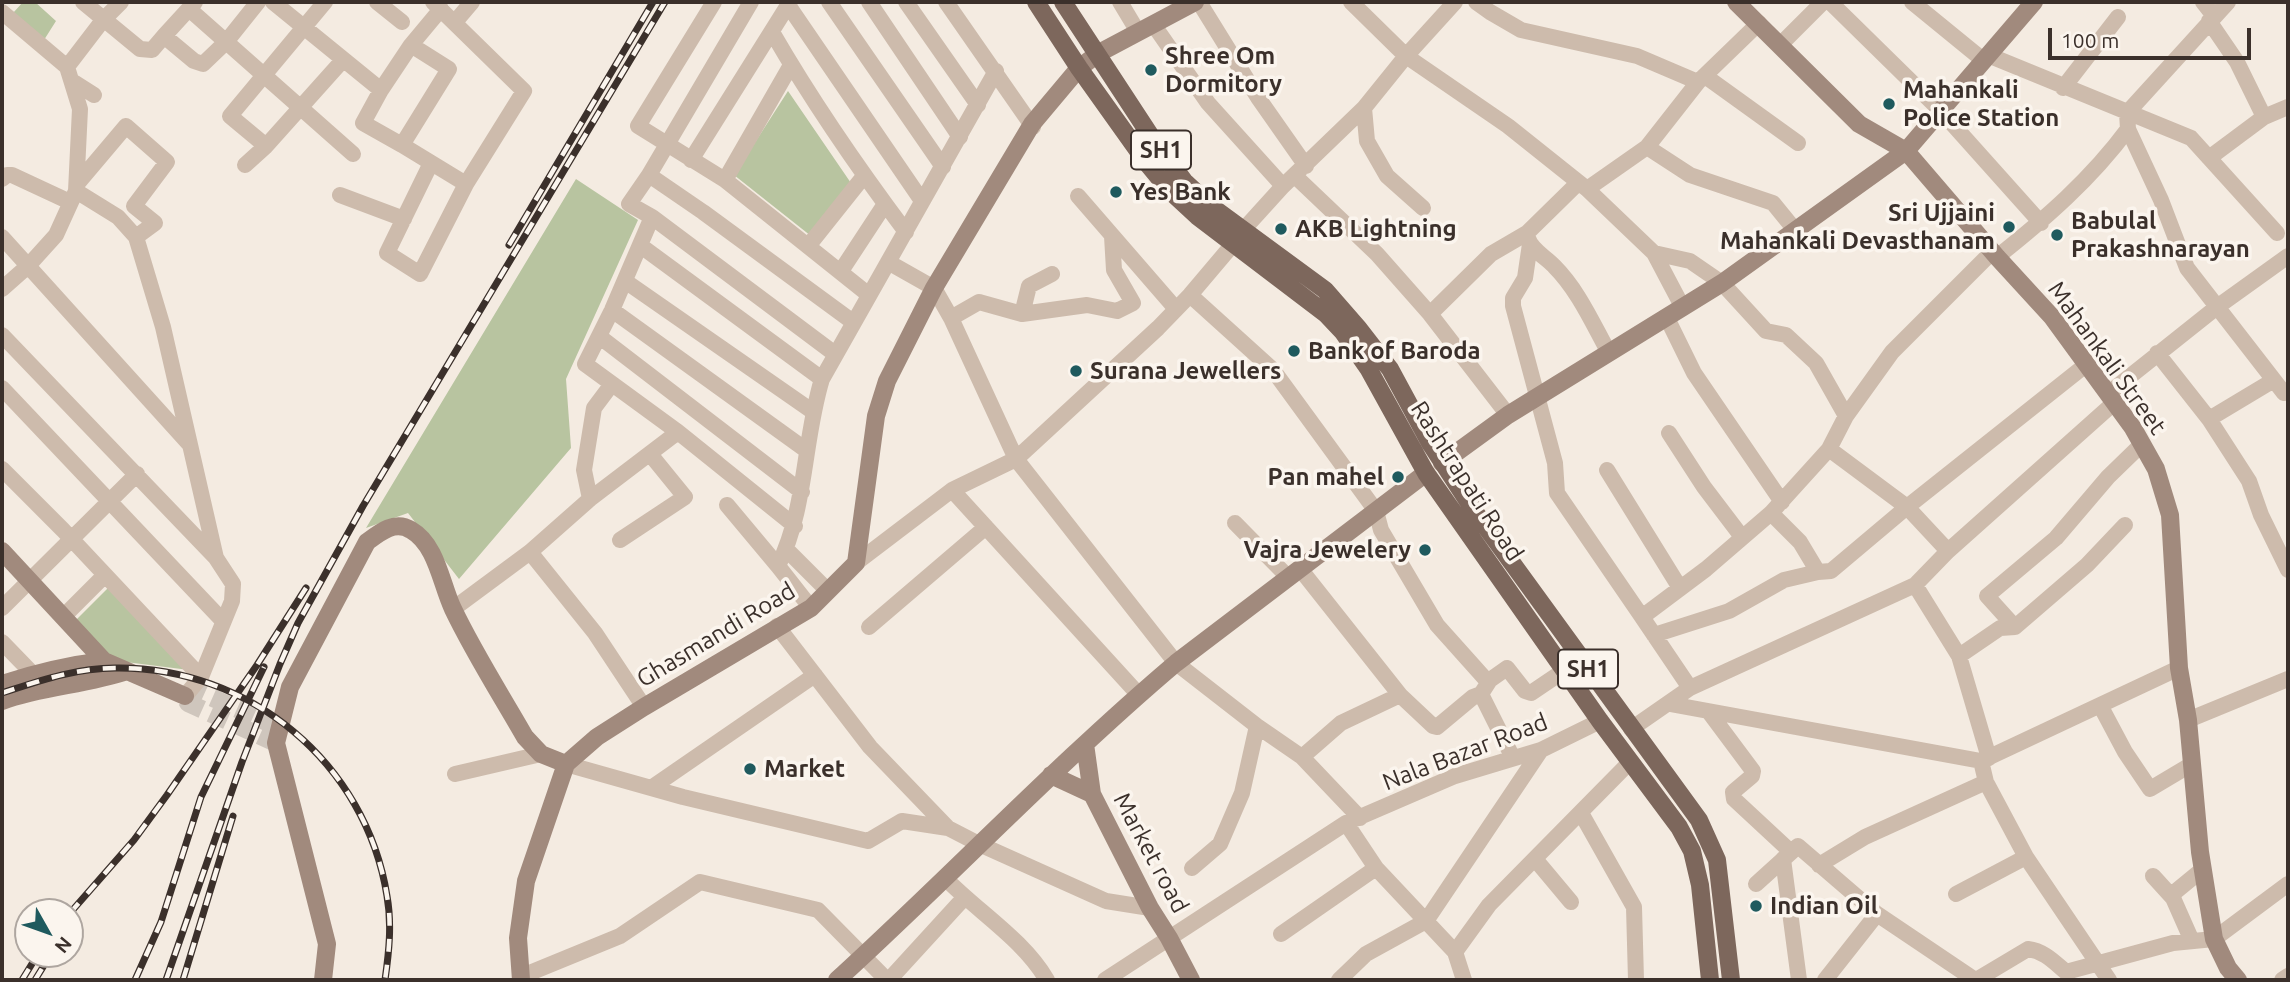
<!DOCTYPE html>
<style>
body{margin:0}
#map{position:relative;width:2290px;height:982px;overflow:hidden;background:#f4ebe1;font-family:Ubuntu,sans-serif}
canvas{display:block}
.frame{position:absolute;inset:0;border:4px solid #3b302b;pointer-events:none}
.north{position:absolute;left:14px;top:898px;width:70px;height:70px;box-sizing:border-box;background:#fbf5ee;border:2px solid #aea6a0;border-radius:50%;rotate:130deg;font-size:19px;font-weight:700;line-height:28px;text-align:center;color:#3b302b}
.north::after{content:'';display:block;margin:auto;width:24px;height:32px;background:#1f5a5e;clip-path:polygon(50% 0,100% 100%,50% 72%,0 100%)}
.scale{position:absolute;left:2048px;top:28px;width:203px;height:32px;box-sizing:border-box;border:4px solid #3b302b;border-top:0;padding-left:9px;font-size:21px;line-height:24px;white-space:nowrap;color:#3b302b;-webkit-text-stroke:5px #fbf5ee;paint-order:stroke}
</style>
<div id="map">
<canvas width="2290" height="982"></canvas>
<div class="frame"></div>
<div class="north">N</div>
<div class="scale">100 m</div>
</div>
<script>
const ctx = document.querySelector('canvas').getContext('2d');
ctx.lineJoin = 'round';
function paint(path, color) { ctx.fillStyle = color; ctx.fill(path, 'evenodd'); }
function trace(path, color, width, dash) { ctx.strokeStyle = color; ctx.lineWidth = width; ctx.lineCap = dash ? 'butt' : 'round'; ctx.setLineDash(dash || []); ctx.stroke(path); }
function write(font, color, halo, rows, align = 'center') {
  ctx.font = font + ' Ubuntu,sans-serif'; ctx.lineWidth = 7; ctx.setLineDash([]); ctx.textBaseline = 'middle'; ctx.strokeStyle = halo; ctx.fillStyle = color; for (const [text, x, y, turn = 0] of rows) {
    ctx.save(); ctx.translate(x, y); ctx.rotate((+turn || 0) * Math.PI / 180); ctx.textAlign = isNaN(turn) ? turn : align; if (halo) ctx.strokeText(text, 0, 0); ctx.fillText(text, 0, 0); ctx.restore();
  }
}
paint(new Path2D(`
 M23 2H35L56 21 44 40 13 13Z
 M788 91 853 186 811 236 734 175Z
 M576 179 638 220 566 379 571 448 459 579 408 513 366 528Z
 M111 585 189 670 110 660 74 622Z`), '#b8c4a0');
trace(new Path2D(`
 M276 743 188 703 185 696 195 690 280 728`), '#cfc6bd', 18, [18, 9]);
trace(new Path2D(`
 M83 2 140 49 152 50 164 36 194 61 203 64 226 42 258 2
 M121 2 103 20 67 67 80 109 76 191 118 217 136 237 163 327 216 558 233 584 232 601 201 677 185 696
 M273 2 381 90
 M377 2 402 22
 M714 2 638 126 725 180 869 295
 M751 2 649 175 703 212 853 322
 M829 2 943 167
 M869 2 960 137
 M906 2 978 105
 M946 2 1033 127
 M1120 2 1138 32
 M1199 2 1259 99 1306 166
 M1351 2 1406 56 1508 126 1587 189 1654 253 1690 261 1722 283 1766 331 1786 335 1816 363 1846 416
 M1476 2 1490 12 1521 30 1637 56 1698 82
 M1830 2 1939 109 2041 223
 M1912 2 1983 60
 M2203 2 2214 16
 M788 5 922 201
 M189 9 353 154
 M2 12 67 67
 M455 22 472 2
 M1153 24 1208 103 1283 186
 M772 32C812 101 858 168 906 232
 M164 36 195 2
 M411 45 441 9
 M1780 45 1823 2
 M1988 55 2191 138 2277 233
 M1705 76 1798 143
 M72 81 94 95
 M2063 88 2118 17
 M1364 108 1367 141 1387 176 1423 208
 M2264 117 2288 107
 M2128 129 2161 200 2187 268 2284 393 2288 390
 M402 145 363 123 381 90 411 45 449 69 402 145 466 184
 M266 146 230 116 325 2
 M1647 147 1690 175 1773 203 1795 230
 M2209 158 2264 117 2237 62 2209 21
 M691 160 790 2
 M431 163 387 253 420 274 466 184 524 91 433 2
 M245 165 266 146 343 60
 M649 175 629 204 652 217 612 310 585 364 678 432 795 526
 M1295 176 1377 254 1430 314 1508 415
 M2 179 7 175H12L70 202
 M725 180 791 65
 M77 184 126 126 167 162 134 206 155 223 136 237
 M1587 189 1647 147 1698 82 1759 23
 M340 195 404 219
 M1078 196 1176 309
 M652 217 835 354
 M1244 229 1283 186 1364 108 1406 56 1455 2
 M2 237 190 445
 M1528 238C1531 250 1546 257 1554 266 1578 290 1592 322 1608 351
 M1530 244 1525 278 1513 298V306L1555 463 1557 493 1642 617
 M809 245 864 176
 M641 246 822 379
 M1654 253 1683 308
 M1997 257C2045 219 2091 179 2128 129L2127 113 2228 2
 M888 262 934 288 951 318 1016 459 1176 663 1257 726 1302 757 1360 818
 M841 271 885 204
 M625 281 812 411
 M2 289 28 266 56 235 76 191
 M1190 295 1273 370 1376 511 1381 530 1437 625 1488 682
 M612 310 806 450
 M1022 314 1029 286 1052 274
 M1430 314 1491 254 1527 233 1578 183
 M951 318 979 302 1022 314 1087 305 1117 311 1133 303 1114 270 1112 236
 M1667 318 1694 373 1782 502
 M2 335 216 558
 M600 337 802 492
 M2157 353 2209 419 2249 481 2261 515 2288 570
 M2 388 222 620
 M2109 393 2217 307 2288 256
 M2209 419 2274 380
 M1669 433 1704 487 1742 537
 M1829 449 1907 507 1948 551
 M2 469 63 530 201 677
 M1607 470 1680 588
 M952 490 1139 695
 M590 499 584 470 594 408 612 384
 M727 505 778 566
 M1771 513 1800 542 1818 572
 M1235 523 1289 578
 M620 540 685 497 650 454
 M786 549 828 591
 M530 552 595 633 644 707
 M856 563 952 490 1016 459 1158 328 1190 295 1234 243
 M1301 570 1400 695 1341 723 1302 757
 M1915 585 1959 656 1989 758
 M2 608 137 474
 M811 608 778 566C807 507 803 441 822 379L996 71
 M453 609 530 552 590 499 678 432
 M63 617 104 576
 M777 626 870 747 948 828 979 844 1106 901 1150 908
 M869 627 986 527
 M2015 627 1987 596 2056 538 2108 477 2142 444
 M1654 635 1729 611 1784 580 1818 572 1831 571 1907 507 2087 364
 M2 642 33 674 40 684
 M1959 656 2000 628 2015 627 2087 565 2125 525
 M1690 688 1642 617 1706 569 1771 513 1829 449 1846 416 1892 352 1992 252
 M1400 695 1433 726 1437 727 1473 697 1481 694
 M1670 704 1981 761 1986 782 2026 857 2109 980
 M2100 705 2125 752 2150 789 2192 764
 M1709 712 1753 771 1752 776 1733 792 1734 799 1790 851
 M2188 720 2288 679
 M1631 729 1690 688 1915 585 1948 551 2115 402
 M1513 758 1481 694 1490 680 1507 668 1525 691 1531 693 1565 670
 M1981 761 2179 668
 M566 764 683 797 868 841 902 821 948 828
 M455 774 541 754
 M651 788 815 675
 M1581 813 1634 907 1636 980
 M1535 859 1571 902
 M1783 859 1799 980
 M1819 865 1865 837 1986 782
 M1192 868 1220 844 1242 793 1257 726
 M1376 868 1455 952 1464 980
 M2153 876 2173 898
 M945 878C978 912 1023 939 1047 980
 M1756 884 1798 846 1877 914
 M1956 894 2026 857
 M1281 934 1376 868 1346 823
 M2192 941 2173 898 2175 892 2203 869
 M1455 952 1489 905 1630 762
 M520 977 620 936 700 882 818 910 887 980
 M889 980 964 898
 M1105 980 1346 823 1455 776 1541 750 1600 721
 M1339 980 1366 954 1426 921 1541 750
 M1825 980 1877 914 1975 980
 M1976 980 2028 949C2044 951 2054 962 2066 972L2173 943 2214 939 2288 884
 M2282 980 2288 976`), '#cdbbac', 16);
trace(new Path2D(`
 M1736 2 1859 124 1906 151 1997 257 2052 317 2133 428 2156 469 2170 515 2179 668 2188 720 2200 852 2214 939 2228 968 2238 980
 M1442 463 1508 415 1722 283 1906 151 2034 2
 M2 551 104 661 185 696
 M2 684C36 673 69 665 104 661
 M2 701C43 686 86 685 127 671
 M1085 744 1092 794 1150 908 1169 938 1191 980
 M1051 775 1092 794
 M323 980 327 944 276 743 290 687 367 542C380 532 395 520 411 530 437 545 441 584 453 609 474 653 501 695 525 737L541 754 566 764
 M521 980 518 938 526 881 566 764 597 737 644 707 811 608 856 563 876 416 887 381 934 288 1032 124 1079 68 1099 53 1195 2
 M837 980C951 876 1058 763 1176 663L1426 473`), '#a18a7d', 18);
trace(new Path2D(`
 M1036 2 1079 68 1146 162 1170 191 1197 216 1326 314 1343 332 1368 368 1426 473 1600 721 1679 827 1692 851 1700 885 1710 980
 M1063 2 1154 141 1184 181 1212 207 1325 290 1359 329 1390 369 1430 443 1475 512 1699 820 1717 860 1731 980`), '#7d675c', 18);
const rail = new Path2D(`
 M509 245 653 2
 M2 693C39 681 75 668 115 668 249 666 366 763 387 896 392 924 389 952 385 980
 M70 913 134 840 167 795 257 665 306 588
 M22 980 38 954
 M35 980 51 954
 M135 980 161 922 201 797 264 667
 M166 980 242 762 280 664 298 623 363 506 665 2
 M183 980 233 816`);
trace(rail, '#3b302b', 7);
trace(rail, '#fbf5ee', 4.5, [13]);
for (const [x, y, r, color] of [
 [1151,70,7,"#1f5a5e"],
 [1889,104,7,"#1f5a5e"],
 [1116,192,7,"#1f5a5e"],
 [2009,227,7,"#1f5a5e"],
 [1281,229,7,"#1f5a5e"],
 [2057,235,7,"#1f5a5e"],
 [1294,351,7,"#1f5a5e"],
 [1076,371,7,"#1f5a5e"],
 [1398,477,7,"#1f5a5e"],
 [1425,550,7,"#1f5a5e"],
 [750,769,7,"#1f5a5e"],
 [1756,906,7,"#1f5a5e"]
]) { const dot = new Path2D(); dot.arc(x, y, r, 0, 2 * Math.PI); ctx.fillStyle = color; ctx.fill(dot); trace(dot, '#fbf5ee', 2.5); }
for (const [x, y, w] of [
 [1161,150,60],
 [1588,669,60]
]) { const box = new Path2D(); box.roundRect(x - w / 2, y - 19.5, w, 39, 5); ctx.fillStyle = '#fbf5ee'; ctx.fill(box); trace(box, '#3b302b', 2); }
write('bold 23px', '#3b302b', null, [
 ["SH1",1161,150],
 ["SH1",1588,669]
]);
write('bold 24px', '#3b302b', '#fbf5ee', [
 ["Shree Om",1165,56],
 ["Dormitory",1165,84],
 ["Mahankali",1903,90],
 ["Police Station",1903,118],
 ["Yes Bank",1130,192],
 ["Sri Ujjaini",1995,213,"right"],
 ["Mahankali Devasthanam",1995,241,"right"],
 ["Babulal",2071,221],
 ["Prakashnarayan",2071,249],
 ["AKB Lightning",1295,229],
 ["Bank of Baroda",1308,351],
 ["Surana Jewellers",1090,371],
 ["Pan mahel",1384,477,"right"],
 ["Vajra Jewelery",1411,550,"right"],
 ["Market",764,769],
 ["Indian Oil",1770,906]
], 'left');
write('24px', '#3b302b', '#fbf5ee', [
 ["Mahankali Street",2107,358,54],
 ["Rashtrapati Road",1467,481,57],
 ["Ghasmandi Road",716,635,-31],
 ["Nala Bazar Road",1465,752,-21],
 ["Market road",1151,853,62]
]);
</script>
